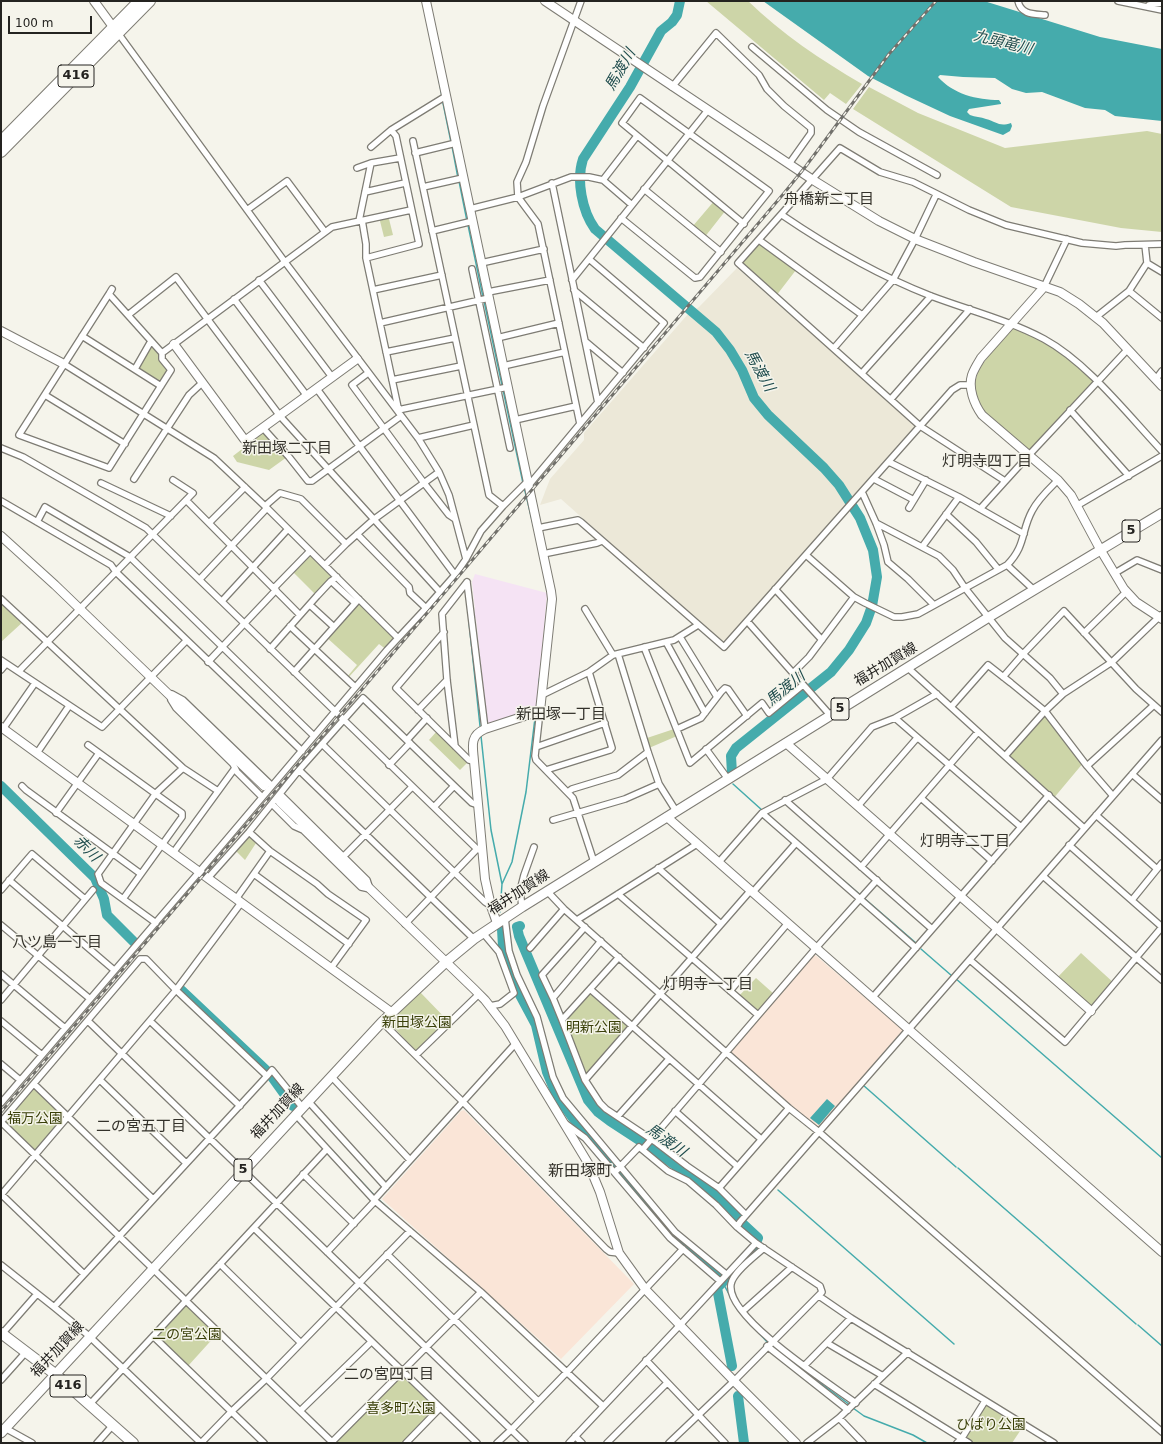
<!DOCTYPE html>
<meta charset="utf-8">
<style>
body{margin:0}
#map{position:relative;width:1163px;height:1444px;overflow:hidden;background:#f5f4eb;font-family:"DejaVu Sans",sans-serif}
canvas{display:block}
.frame{position:absolute;inset:0;border:2px solid #242320;pointer-events:none}
.scale{position:absolute;left:8px;top:16px;width:84px;height:18px;box-sizing:border-box;border:2px solid #242320;border-top:0;padding-left:5px;font-size:12px;line-height:14px;white-space:nowrap;color:#242320;-webkit-text-stroke:3px #f5f4eb;paint-order:stroke}
</style>
<div id="map">
<canvas width="1163" height="1444"></canvas>
<div class="frame"></div>
<div class="scale">100 m</div>
</div>
<script>
const ctx = document.querySelector('canvas').getContext('2d');
ctx.lineJoin = 'round';
function paint(path, color) { ctx.fillStyle = color; ctx.fill(path, 'evenodd'); }
function trace(path, color, width, dash) { ctx.strokeStyle = color; ctx.lineWidth = width; ctx.lineCap = dash ? 'butt' : 'round'; ctx.setLineDash(dash || []); ctx.stroke(path); }
function write(font, color, halo, rows, align = 'center') {
  ctx.font = font + ' "DejaVu Sans","Noto Sans JP",sans-serif'; ctx.lineWidth = 3; ctx.setLineDash([]); ctx.textBaseline = 'middle'; ctx.strokeStyle = halo; ctx.fillStyle = color; for (const [text, x, y, turn = 0] of rows) {
    ctx.save(); ctx.translate(x, y); ctx.rotate((+turn || 0) * Math.PI / 180); ctx.textAlign = isNaN(turn) ? turn : align; if (halo) ctx.strokeText(text, 0, 0); ctx.fillText(text, 0, 0); ctx.restore();
  }
}
paint(new Path2D(`
 M737 268 914 423 915 427 726 640 721 641 561 499 540 505 550 479 584 440V433L688 314 699 307Z`), '#ece8d8');
paint(new Path2D(`
 M814 954 903 1030 818 1128 729 1051Z
 M464 1110 634 1284 561 1359 382 1199 461 1111Z`), '#fae5d7');
paint(new Path2D(`
 M475 574 547 593 537 707 487 724 476 618 473 617 475 609 472 582Z`), '#f5e3f4');
paint(new Path2D(`
 M706 1H748C782 34 821 60 862 84L846 104 830 93 824 100Z
 M869 87 918 113 1005 148 1147 131 1162 134V232L1121 228 1011 207 853 109Z
 M715 200 726 210 704 238 692 227Z
 M388 215 393 235 384 237 379 217Z
 M759 241 796 270 776 296 738 263Z
 M1012 324 1044 339 1097 382 1030 454 982 415 974 386 978 372 982 365Z
 M151 341 171 370 161 386 135 369Z
 M263 433H265L287 457 269 470 237 462 233 456Z
 M310 551 337 577 317 596 291 570Z
 M359 599 398 638 387 650 379 644 348 678 347 677 357 665 325 636Z
 M1 601 24 621 1 642Z
 M1043 712 1084 762 1053 799 1005 756Z
 M674 729 677 736 649 748 647 738Z
 M437 731 468 762 460 770 429 740Z
 M249 832 258 840 245 860 234 849Z
 M1081 953 1115 984 1091 1011 1055 980Z
 M756 978 774 994 758 1015 737 998Z
 M590 989 632 1026 585 1080 562 1020Z
 M420 992 448 1021 416 1052 389 1022Z
 M34 1084 68 1117 35 1155 1 1122Z
 M185 1304 217 1334 188 1366 156 1336Z
 M401 1371 439 1408 405 1443H336L333 1440Z
 M985 1401 1024 1425 1012 1443H969L962 1438Z`), '#cdd5a8');
paint(new Path2D(`
 M763 1H984L1100 37 1162 49V121L1115 116 1105 110 1085 108 1042 92 1026 93 1012 89 995 78 963 77 940 75 938 77C953 94 977 100 999 100L1001 103V104L969 109 967 112 970 115C975 117 981 117 986 119 997 122 999 127 1011 123L1012 126 1010 131 1003 135 950 116 905 95 868 76Z
 M827 1099 835 1106 819 1125 810 1118Z`), '#45abac');
trace(new Path2D(`
 M439 80 442 96
 M443 103 451 142
 M452 146 458 178
 M459 181 467 221
 M468 225 483 297
 M484 301 523 483
 M524 487 534 528
 M469 622 480 726
 M539 683 540 675
 M481 736 491 830 502 884
 M733 784 763 811
 M843 880 916 943
 M500 912 502 884 512 862 526 792 535 718
 M921 949 952 976
 M955 978 1162 1158
 M863 1085 956 1167
 M314 1131 374 1195
 M958 1168 1044 1243
 M778 1190 954 1344
 M379 1200 400 1219
 M1045 1244 1136 1324
 M723 1283 737 1309 769 1344
 M1138 1325 1162 1346
 M780 1353 850 1405
 M853 1408 864 1416 913 1435 927 1443`), '#45abac', 1.5);
trace(new Path2D(`
 M680 1 677 15 672 22 661 31 630 87 583 159C576 180 582 211 595 229L716 332 730 350 742 370 754 398 768 415 824 468 839 485 860 518 873 550 877 577 872 606 866 623 849 650 831 672 736 748 731 756 732 773
 M1 786 95 878 104 899 107 915 134 942
 M520 926 517 927 519 936 588 1100 598 1112 610 1121 656 1151 721 1199 744 1225 758 1238 756 1243 755 1249 717 1288 732 1366
 M502 929 503 947 513 982 536 1025 547 1072 557 1096 573 1118 679 1241 726 1280
 M181 990 270 1074 293 1106
 M738 1396 744 1443`), '#45abac', 10);
const street = new Path2D(`
 M1018 1C1021 15 1034 14 1045 15
 M1118 1 1162 10
 M1149 5 1162 3
 M118 33 285 262 418 438 439 472 449 495 466 559
 M752 47 827 110 859 132 937 175
 M672 87 716 33 759 75 767 89 784 106 811 128V133L789 164
 M413 141 489 495 503 506
 M371 147 391 130 446 96
 M415 153 456 143
 M357 168 371 163 400 158
 M603 180 637 136
 M552 183 598 403
 M423 187 463 178
 M644 189 721 252
 M365 192 405 183
 M470 209 518 197 571 177H589L603 180 632 205
 M247 210 287 181 325 232
 M782 215C829 247 877 275 931 296 968 310 1008 320 1044 339 1088 363 1128 415 1162 451
 M621 218 695 278 700 277 769 191 640 98 622 123 744 224
 M362 220 366 244V258L399 412
 M359 221 371 163
 M432 231 473 221
 M759 240 862 315
 M366 258 419 244 396 136 391 130
 M481 263 544 249
 M1147 263 1162 272
 M472 269 510 448
 M259 280 332 377
 M572 280 708 110
 M1044 287 1067 239
 M373 290 442 275
 M574 290 644 348
 M1129 291 1162 318
 M488 292 550 280
 M109 294 162 353V359L171 370 109 468 19 435 109 294 112 289
 M234 299 307 396
 M128 315 176 277 280 416 440 592
 M1096 317 1129 291 1147 263 1145 245
 M380 323 489 298
 M82 336 161 386
 M497 338 559 323
 M585 341 623 373
 M834 348 893 280 915 239 936 195
 M386 352 455 338
 M162 353 332 227 411 210
 M64 364 214 458 267 508 398 638
 M503 366 565 352
 M135 369 151 341
 M368 373 352 385 424 483 449 515 455 519
 M862 373 931 296
 M1156 379 1162 371
 M392 380 461 366
 M317 389 455 575
 M45 395 125 444
 M891 399 970 309
 M398 410 508 387
 M1070 410 1129 476
 M515 420 576 406
 M580 424 538 224 518 197 517 182 526 162 543 106 581 1
 M263 428 289 457 308 481H312L401 416
 M418 438 474 425
 M1 448 23 457 146 528 477 849 482 851
 M889 462 959 497 1024 534
 M134 479 189 395 202 383
 M874 479 914 500
 M1005 481 920 426 738 263 840 148 880 172 913 182 969 210 1006 225 1082 243 1116 246 1125 245 1162 244
 M101 483 171 516
 M529 485 664 323 589 259
 M862 492 876 523 884 545 888 562 908 579 934 605
 M186 500 300 615
 M1 501 111 565 116 572 302 751
 M1078 505 1162 456
 M265 506 280 493 301 499 346 544
 M909 508 926 480
 M980 509 1029 455 1128 349
 M946 514 976 542 998 569
 M37 522 45 507 130 557 314 736
 M209 523 245 487
 M876 523 939 556 953 570 965 588 1005 638 1050 678 1063 694
 M538 528 578 520 581 522 724 647 952 390 960 385H971
 M357 534 409 587 410 593 426 608
 M922 547 959 497
 M543 554 597 543 602 541
 M806 555 854 597 865 603 894 617H902L918 614 1007 565C1026 546 1021 531 1032 511 1038 499 1048 490 1058 480
 M325 565 346 544 373 520 439 472
 M1007 565 1034 590
 M1115 573 1137 560 1162 570
 M200 579 267 508
 M331 581 355 603
 M467 582 485 729
 M274 588 310 551
 M775 589 822 640
 M1 599 183 768 218 791
 M222 601 288 529
 M310 605 334 627
 M585 609 613 655
 M747 621 830 715
 M290 626 355 687
 M444 632 396 688 469 760 474 761
 M1084 633 1126 592
 M680 637 717 697
 M666 642 705 713
 M644 647 690 763 762 703 769 713 803 685
 M270 649 317 596 331 581 337 577
 M618 654 648 752 659 784 676 811
 M1 660 102 727 186 641
 M208 662 276 590
 M908 668 1084 828
 M1 670 6 664
 M19 671 193 493 173 480
 M294 672 359 599
 M793 673 809 657 854 597
 M1003 677 1023 654 1064 611 1136 689 1162 712
 M172 694 183 700 271 785
 M542 695 589 672 613 655 674 640 698 625
 M171 700 176 708 233 764 237 772 262 797
 M951 707 988 665 1011 683 1045 711 1087 766 1113 796
 M418 710 447 680
 M540 711 535 756 536 760 573 798 594 862
 M895 718 1021 827
 M3 729 35 683
 M677 729 701 718 721 692 725 688 728 689 747 716
 M407 740 427 718
 M322 744 485 902 491 906
 M88 745 182 813V817L123 899
 M455 746 447 680 442 614 467 582
 M536 747 605 723
 M706 749 728 779
 M37 753 69 706
 M1005 756 1045 711 1063 694 1112 662 1161 615
 M389 765 410 743
 M1087 766 1154 705
 M299 770 474 939
 M546 770 610 750 612 748 589 672
 M1132 774 1162 800
 M22 786 26 790 141 874
 M568 792 572 789 618 775 648 752
 M921 798 992 861
 M785 800 932 929
 M272 804 294 826 303 830 361 887 370 889 367 880 280 794
 M858 806 917 738
 M434 807 454 786
 M56 813 99 753
 M762 813 916 948
 M1096 815 1157 869
 M553 820 625 799 659 784
 M249 832 270 851 317 884 328 894 366 920 331 968
 M1069 845 1162 927
 M173 853 235 768
 M344 856 412 787
 M719 862 762 813 827 779 872 727 895 718 937 694
 M861 867 978 732
 M658 868 721 924
 M254 874 349 944
 M1043 876 1162 980
 M208 878 249 832 299 770 363 698 472 803 478 805
 M9 880 114 970
 M1 890 32 854 85 899
 M547 891 564 909 789 1108 819 1132 1162 1432
 M753 892 796 843
 M618 894 758 1015
 M236 899 270 851
 M1132 900 1162 863
 M522 907 520 891 524 875 534 847
 M505 918 509 951 517 975 537 1017 553 1077 563 1098 675 1232 726 1274
 M577 920 697 844
 M156 923 101 883 98 874 156 793 183 768
 M405 924 477 849
 M1 925 89 998
 M483 933 499 952 514 993 500 1004 490 1006
 M530 948 564 909
 M619 957 562 1020 585 1080 600 1103 606 1109 657 1143 687 1166 719 1188 746 1215
 M970 960 1065 1042 1162 927
 M1 974 65 1028
 M590 989 761 1139
 M730 991 788 923
 M873 997 1049 795
 M553 998 601 941
 M1 1000 93 890
 M562 1020 553 998 542 975 585 927
 M1 1021 42 1055
 M88 1021 525 1443
 M150 1021 240 1106
 M382 1022 463 1102 606 1249 610 1252 619 1253
 M416 1055 479 994
 M1 1064 20 1080
 M267 1076 272 1070 302 1107
 M331 1076 410 1160
 M100 1080 186 1163
 M585 1080 751 890
 M34 1084 153 1199
 M308 1101 386 1187
 M1 1103 199 872 387 650 426 608 455 575 466 559 481 531 503 506 528 481
 M675 1111 737 1166
 M295 1114 375 1201 481 1292 603 1406
 M618 1116 669 1059
 M1 1122 140 959H146L176 990 267 1076 54 1307
 M1 1122 333 1443
 M566 1124 585 1138 670 1238 720 1281
 M643 1149 816 948 877 880
 M615 1172 639 1147 668 1171 688 1181 716 1205 737 1227
 M303 1174 354 1224
 M719 1188 789 1108
 M1 1195 176 990 241 903
 M2 1195 84 1274
 M374 1200 516 1043
 M254 1228 477 1443
 M764 1248C755 1256 733 1272 731 1284 725 1317 830 1384 856 1403
 M327 1252 375 1201
 M387 1254 538 1401
 M220 1264 301 1343
 M1 1265 54 1307 89 1336 201 1443
 M819 1296 851 1318 1054 1443
 M743 1311 792 1267
 M1 1335 37 1294
 M154 1337 264 1443
 M827 1343 883 1376
 M767 1346 848 1410
 M646 1360 725 1443
 M804 1366 851 1318
 M1 1380 26 1352
 M874 1384 969 1443
 M90 1404 327 1149
 M300 1411 371 1342
 M839 1418 863 1443
 M5 1428 32 1443
 M575 1436 582 1443
 M97 1443 113 1425
 M201 1443 232 1411 266 1379 410 1231
 M331 1443 481 1292
 M406 1443 440 1408
 M497 1443 512 1429 567 1372 683 1249
 M569 1443 680 1325 756 1243 737 1227 740 1222 1162 740
 M607 1443 667 1383
 M669 1443 734 1381 822 1292 820 1286 756 1243
 M807 1443 839 1418 908 1352
 M957 1443 962 1438 985 1401`);
const secondary = new Path2D(`
 M94 1 116 31
 M426 1 551 591 552 599 540 711 485 729C469 736 473 747 474 761L485 879 491 906 497 923
 M545 1 813 180 879 221 915 239 974 262 1060 292 1079 304 1103 323 1162 386
 M1044 287 981 358C978 363 974 369 972 375 968 388 974 404 982 415L1058 480 1071 495 1100 549 1124 589 1136 602 1162 619
 M1 331 64 364
 M174 344 244 439 246 440 357 359
 M1 536 55 585 264 786
 M1 727 391 1012
 M786 743 1091 1011
 M280 802 474 989 485 1000 505 1026 588 1163 600 1192 619 1253 645 1289 734 1381 796 1443
 M667 817 1162 1252`);
const primary = new Path2D(`
 M1 1433 382 1022 446 962 474 939 522 907 989 617 1162 513`);
const highway = new Path2D(`
 M1 141 139 1
 M1 152 150 1
 M1 1333 55 1374 133 1443`);
trace(street, '#7e7c74', 8);
trace(secondary, '#7e7c74', 10);
trace(primary, '#7e7c74', 11);
trace(highway, '#7e7c74', 12);
trace(street, '#fff', 5.5);
trace(secondary, '#fff', 8);
trace(primary, '#fff', 9);
trace(highway, '#fff', 10);
const rail = new Path2D(`
 M1 1112 434 605 785 192 806 166 889 54 936 1`);
trace(rail, '#71706b', 3);
trace(rail, '#f5f4eb', 1.5, [4.5]);
for (const [x, y, w] of [
 [76,76,36],
 [1131,531,18],
 [840,709,18],
 [243,1170,18],
 [68,1386,36]
]) { const box = new Path2D(); box.roundRect(x - w / 2, y - 11, w, 22, 3); ctx.fillStyle = '#f5f4eb'; ctx.fill(box); trace(box, '#242320', 1); }
write('bold 13px', '#242320', null, [
 ["416",76,76],
 ["5",1131,531],
 ["5",840,709],
 ["5",243,1170],
 ["416",68,1386]
]);
write('14px', '#242320', '#f5f4eb', [
 ["福井加賀線",886,665,-31],
 ["福井加賀線",519,893,-33],
 ["福井加賀線",278,1112,-47],
 ["福井加賀線",58,1350,-47]
]);
write('14px', '#393f08', '#f5f4eb', [
 ["新田塚公園",417,1023],
 ["明新公園",594,1028],
 ["福万公園",35,1119],
 ["二の宮公園",187,1335],
 ["喜多町公園",401,1409],
 ["ひばり公園",991,1425]
]);
write('italic 15px', '#1f4c4d', '#f5f4eb', [
 ["九頭竜川",1003,43,14],
 ["馬渡川",621,70,-60],
 ["馬渡川",759,371,61],
 ["馬渡川",786,689,-39],
 ["赤川",86,849,45],
 ["馬渡川",666,1141,35]
]);
write('15px', '#33312a', '#f5f4eb', [
 ["舟橋新二丁目",829,200],
 ["新田塚二丁目",287,449],
 ["灯明寺四丁目",987,462],
 ["新田塚一丁目",561,715],
 ["灯明寺二丁目",965,842],
 ["八ツ島一丁目",57,943],
 ["灯明寺一丁目",708,985],
 ["二の宮五丁目",141,1127],
 ["二の宮四丁目",389,1375]
]);
write('16px', '#33312a', '#f5f4eb', [
 ["新田塚町",580,1172]
]);
</script>
